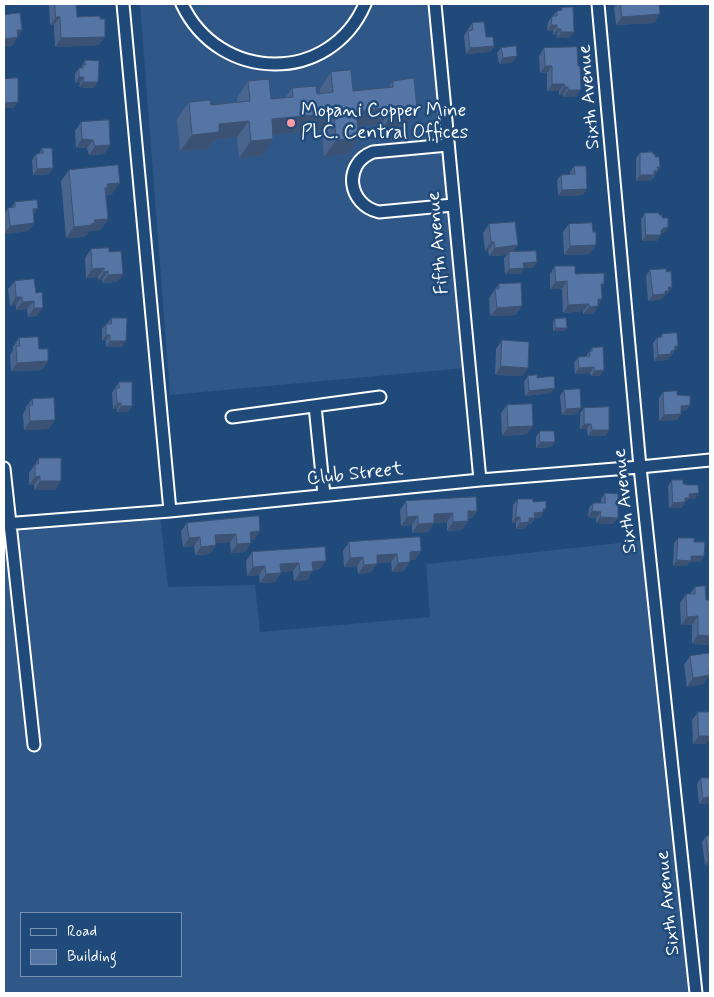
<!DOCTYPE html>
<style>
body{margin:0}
#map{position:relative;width:714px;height:997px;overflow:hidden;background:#1f4a7a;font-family:Mynerve,sans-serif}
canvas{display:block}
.frame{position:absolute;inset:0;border:5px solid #fff;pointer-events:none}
.legend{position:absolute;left:20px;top:912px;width:162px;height:65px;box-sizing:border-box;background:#1f4a7a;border:1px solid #7992af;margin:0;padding:6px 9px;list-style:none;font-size:15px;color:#fff}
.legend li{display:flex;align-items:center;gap:10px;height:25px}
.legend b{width:25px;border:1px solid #7992af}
</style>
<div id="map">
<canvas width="714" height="997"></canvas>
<div class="frame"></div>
<ul class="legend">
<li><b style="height:6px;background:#1f4a7a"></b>Road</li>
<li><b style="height:14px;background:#5575a5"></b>Building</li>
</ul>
</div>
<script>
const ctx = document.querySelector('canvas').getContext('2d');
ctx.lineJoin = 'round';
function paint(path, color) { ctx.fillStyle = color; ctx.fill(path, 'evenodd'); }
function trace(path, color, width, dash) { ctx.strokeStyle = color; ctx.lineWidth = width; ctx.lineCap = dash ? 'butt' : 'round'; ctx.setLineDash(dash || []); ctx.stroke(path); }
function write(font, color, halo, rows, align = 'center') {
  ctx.font = font + ' Mynerve,sans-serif'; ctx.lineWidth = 5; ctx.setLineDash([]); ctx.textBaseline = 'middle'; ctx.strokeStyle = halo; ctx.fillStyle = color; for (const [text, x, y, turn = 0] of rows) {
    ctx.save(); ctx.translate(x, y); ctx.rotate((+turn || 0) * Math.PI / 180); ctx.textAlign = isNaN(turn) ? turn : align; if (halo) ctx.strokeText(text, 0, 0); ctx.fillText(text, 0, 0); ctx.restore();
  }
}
paint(new Path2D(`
 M140 4H432L465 368 170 395Z
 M160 515 168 587 255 585 260 632 430 617 426 564 647 540 694 993H4V530ZM21 913H181V976H21Z`), '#2f5787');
const minor = new Path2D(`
 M123 4 170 511
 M182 4C219 83 330 85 365 4
 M435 4 480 480
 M598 4 640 467 696 993
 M448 145 373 152C342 164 348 205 379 212L453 205
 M315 406 324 495
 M232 417 380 397
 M4 468 34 745
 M4 524 170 511 480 480 640 467 710 460`);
trace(minor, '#fff', 15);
trace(minor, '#1f4a7a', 11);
paint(new Path2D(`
 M49 4H76L77 17 99 45 55 47 54 25H50Z
 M616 4H659L660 14 654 23 616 25 614 7Z
 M562 8 570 38H557V34L553 35V31H547L548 22 557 11H560Z
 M472 23 494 46 490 52 466 54 464 36Z
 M501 48 513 62 499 64 497 53Z
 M544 48 576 97H563V94L559 95V91H547V73H540L539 56Z
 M85 60 94 88 79 87 80 83H75V74L79 68H81Z
 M331 72 353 91 388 88 393 81 406 126 382 129 381 124 358 126 347 154 324 157 322 130 273 135 262 155 239 158 237 137 214 140 208 149 180 151 177 119 189 102 211 105 237 103V98L248 81 271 99 285 98 292 88 317 94 320 93V89Z
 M81 122 110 145 104 154 89 155 87 148H76L75 131Z
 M42 148 53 168 49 174 33 175 32 160 36 154H39Z
 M640 153 653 154 655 157 660 167 654 177 650 181H636V158Z
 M574 166 583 195 558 196 557 180 561 175 570 174V172Z
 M69 170 112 194 106 195 108 219 100 230 89 231 87 235H85L84 237 66 238 61 181Z
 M15 202 38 208 33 215 34 223 28 231 4 234V214L8 208H11Z
 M645 213 659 215 662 218 668 227 664 233H661L657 241H642L641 219Z
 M489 224 513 252 533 268H524L520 274H505L504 258 507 255 489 256 488 251H485L483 233Z
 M569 224 593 232 590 254 564 255 563 232Z
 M91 249 109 252 123 274 117 282 102 283V280H98V277L86 278 85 258Z
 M555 266 575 274 602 288V299L593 314H583V311L563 313 562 289H550V274Z
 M650 270 666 272 672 287 668 293H667L661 299 648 301 646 276Z
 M34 279 37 316 28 317 27 309 16 310V305L10 306 8 289 15 281Z
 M499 284 516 315 490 316 489 298Z
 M112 318 122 347H106V341H102V329Z
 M555 319 565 331H553V322Z
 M662 334 678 346 671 356H670L667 360 654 361 653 343 657 338 660 337Z
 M19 338 39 349 48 361 42 370 11 371 10 355 13 350V347Z
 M502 340 528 368 522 376 495 375 496 349Z
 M592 348 600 376H591L590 373 575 374 574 363 578 357 586 356Z
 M528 376 537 378 555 388 551 393 525 396 524 382Z
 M119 382 132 406 128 412H117V409H113L112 393Z
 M564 390 577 414 562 415 560 396Z
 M663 392 677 395 690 405 686 410 681 411 677 420 659 421V398Z
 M32 399 49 429 24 430 23 414 26 409V407Z
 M507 405 527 434 502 436 501 413Z
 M584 408 609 430 605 436H588L587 429H580V413Z
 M540 431 555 442 551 447 536 448V437Z
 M39 458 61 481 55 490H34V485H29V473Z
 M672 480 683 484 686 485 695 499H688L681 508H669L668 486Z
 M605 493 618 518 613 524 596 523V518L588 517 589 508 593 503H601V499Z
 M518 499 533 502 542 515 539 518H535L531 524H528L525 528 516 529V523H512L513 505Z
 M406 501 477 511 471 519H468V521L462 530 447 531V522L434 523 428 532 412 533V525L401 526 400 510Z
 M259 516 254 540H251L245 552 231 553 230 542 216 543V545L210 554 195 555 194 546 183 547 181 531 187 523Z
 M420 537 415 560H410L404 571 392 572 391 562 377 563 371 572 358 574 357 566 344 567 343 551 349 542Z
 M678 538 694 542 704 556 700 562H690L687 566H673L674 543Z
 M325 547 320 569 313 570 307 580 294 581 293 571 281 572V573L275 582 260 583 259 575 247 576 246 561 252 552Z
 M695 587 706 600H710V645L692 644V625H681L680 603 686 594H690Z
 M690 656 707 678 703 684 687 687 684 665Z
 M698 712H710V741H708L706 744H693L692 720Z
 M701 778 710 803 699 804 697 784Z
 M706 836H710V864L705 865 702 842Z`), '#49658e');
paint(new Path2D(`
 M660 14 654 23 616 25 622 17Z
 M56 17H60L54 25H50Z
 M551 25H557L553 31H547Z
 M557 29H561L557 34 553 35Z
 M17 30H22L12 46 4 47V39Z
 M561 32H574L570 38H557Z
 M105 37 99 45 55 47 61 38Z
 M494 46 490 52 466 54 470 48Z
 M517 56 513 62 499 64 503 58Z
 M545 66H552L547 73H540Z
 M79 77H84L80 83H75Z
 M83 82H98L94 88 79 87Z
 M552 84H565L559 91H547Z
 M564 87H568L563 94 559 95Z
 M568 90H581L576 97H563Z
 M18 102 14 108H4V103Z
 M393 107 381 124 345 127 356 111Z
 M417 110 406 126 382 129 393 112Z
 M334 113 322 130 260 136 272 119Z
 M249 121 237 137 214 140 208 149 180 151 192 135 219 124Z
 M359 138 347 154 324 157 336 140Z
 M82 139 93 140 87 148H76Z
 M273 139 262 155 239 158 251 141Z
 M110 145 104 154 89 155 95 146Z
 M657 167H660L657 171H658L650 181H636L640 175Z
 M53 168 49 174 33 175 37 169Z
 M120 183 112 194 103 195 107 184Z
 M587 189 583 195 558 196 562 190Z
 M38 208 32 217 33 209Z
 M108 219 100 230 89 231 87 235H85L84 237 66 238 74 227 94 220Z
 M34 223 28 231 4 234 10 226Z
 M668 227 664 233H661L657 241H642L646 235 663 228Z
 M491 242H494L488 251H485Z
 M518 245 512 254 509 252 507 255 489 256 495 248Z
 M596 245 590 254 564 255 570 246Z
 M537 262 533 268H524L520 274H505L509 269 523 263Z
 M104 268 98 277 86 278 92 269Z
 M108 271 102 280H98L104 272Z
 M123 274 117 282 102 283 108 275Z
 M567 281 562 289H550L556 282Z
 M668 287H672L668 293H667L661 299 648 301 653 295Z
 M16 297H22L16 305 10 306Z
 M598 299H602L593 314H583L589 307Z
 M34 301 27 309 16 310 22 302Z
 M589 304 583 311 563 313 568 305Z
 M522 306 516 315 490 316 497 308Z
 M34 308H43L37 316 28 317Z
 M555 328H567L565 331H553Z
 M106 335H110L106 341H102Z
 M110 341H126L122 347H106Z
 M675 346H678L671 356H670L667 360 654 361 658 355Z
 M48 361 42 370 11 371 17 363Z
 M501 366 528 368 522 376 495 375Z
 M594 367 590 373 575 374 579 368Z
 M604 370 600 376H591L595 371Z
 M555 388 551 393 525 396 529 391Z
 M117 403H121L117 409H113Z
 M690 405 686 410 677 412 681 406Z
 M121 406H132L128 412H117Z
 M581 408 577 414 562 415 566 409Z
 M681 414 677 420 659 421 664 415Z
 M55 420 49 429 24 430 30 421Z
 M584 424H591L587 429H580Z
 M533 426 527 434 502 436 508 427Z
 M592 430H609L605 436H588Z
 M540 442H555L551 447 536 448Z
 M40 476 34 485H29L35 477Z
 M40 481H61L55 490H34Z
 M699 493 695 499H688L681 508H669L673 503 689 494Z
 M543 509H546L539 518H535L531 524H528L525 528 516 529 520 523 534 513Z
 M468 511H477L471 519 462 520Z
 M592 511 601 512 596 518 588 517Z
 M453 513 447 522 428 523 434 514Z
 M418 516 412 525 401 526 407 517Z
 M516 517H520L516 523H512Z
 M600 517 618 518 613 524 596 523Z
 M468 521 462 530 447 531 453 522Z
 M434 523 428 532 412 533 418 524Z
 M260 531 254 540 244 541 250 532Z
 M236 534 230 542 209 544 215 535Z
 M200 537 194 546 183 547 189 538Z
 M251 543 245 552 231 553 237 544Z
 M216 545 210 554 195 555 201 547Z
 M421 551 415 560 404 561 410 552Z
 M397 554 391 562 371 564 377 555Z
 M691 556H704L700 562H690L687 566H673L677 560Z
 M363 557 357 566 344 567 350 558Z
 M326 561 320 569 306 570 312 562Z
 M410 562 404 571 392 572 398 563Z
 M299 563 293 571 274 573 280 564Z
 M377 564 371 572 358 574 364 565Z
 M265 566 259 575 247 576 253 567Z
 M313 571 307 580 294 581 300 572Z
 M281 573 275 582 260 583 266 574Z
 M698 616 692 625H681L687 617Z
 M698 635 710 636V645L692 644Z
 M709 670H710V678H707L703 684 687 687 693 678Z
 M699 736H710V741H708L706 744H693Z
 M710 797V803L699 804 703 798Z
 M709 859H710V864L705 865Z`), '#3c5274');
const building = new Path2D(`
 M55 4H76L77 17 100 16V19H105V37L61 38 60 17H56Z
 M621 4H659L660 14 622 17Z
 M573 7 574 32H561V29H557V25H551L552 16H557V11L562 10V8Z
 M20 13 22 30H17L18 37 4 39V15Z
 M484 22 486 37H493L494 46 470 48 468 31 473 30 472 23Z
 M516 46 517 56 503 58 501 48Z
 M577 47 578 66H580L581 90H568V87H564L565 84H552V66H545L544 48Z
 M85 60 99 61 98 82H83L84 77H79V68H83V64L85 65Z
 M351 70 353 91 393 87V81L414 78 417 110 393 112V107L356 111 359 138 336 140 334 113 272 119 273 139 251 141 249 121 219 124V132L192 135 189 102 210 100 211 105 250 101 248 81 269 79 271 99 293 97 292 88 316 86 317 94 333 92 331 72Z
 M18 78V102L4 103V79Z
 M109 120 110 145 95 146 93 140 82 139 81 122Z
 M42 148H52L53 168 37 169 36 154 43 153Z
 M652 152 653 154H655V157H659L660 167H657L658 171H654V175H640V153Z
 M118 165 120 183 107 184 108 188H105L108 219 94 220 95 223 91 224 92 225 74 227 69 170Z
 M574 166H586L587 189 562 190 561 175 575 174Z
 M37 200 38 208 33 209 34 223 10 226 8 208 15 207V202Z
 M645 213H659V215H662V218H668V227L663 228V230H661V235H646Z
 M515 222 518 245 495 248 494 242H491L489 224Z
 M592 223 593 232H596V245L570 246 569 224Z
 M109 248V252L121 251 123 274 108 275V271L104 272V268L92 269 91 249Z
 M536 251 537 262 523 263 524 268 509 269V252Z
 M555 266H575V274L604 273V284H601L602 299H598V306L589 307V304L568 305 567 281 556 282Z
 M666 269V272L671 271 672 287H668L669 291H665V294L653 295 650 270Z
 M34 279 36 293 42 292 43 308H34V301L22 302V297H16L15 281Z
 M521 283 522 306 497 308 495 289H499V284Z
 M112 318H127L126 341H110V335H106V324H111Z
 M566 318 567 328H555V319Z
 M677 333 678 346H675V350L671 351V354L658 355 657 338 662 337V334Z
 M38 337 39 349H48V361L17 363 16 346H20L19 338Z
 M502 340 529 342 528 368 501 366Z
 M603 347 604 370 595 371 594 367 579 368 578 357 590 356 589 352 592 351V348Z
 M537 375V378L554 376 555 388 529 391 528 376Z
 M119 382H132V406H121V403H117L116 388H119Z
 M580 389 581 408 566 409 564 390Z
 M677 391V395L690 396V405L681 406V414L664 415 663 392Z
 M54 398 55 420 30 421 29 405H33L32 399Z
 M532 404 533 426 508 427 507 405Z
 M609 407V430H592L591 424H584V408Z
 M540 431H554L555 442H540Z
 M39 458H61V481H40V476L35 477V464H38Z
 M672 480H683V484H685L686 485H698L699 493 689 494V498H685V502L673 503Z
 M605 493 618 494V518L600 517 601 512 592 511 593 503H605Z
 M476 497 477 511H468V521L453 522V513L434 514V523L418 524V516L407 517 406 501Z
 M518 499H533V502L546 501V509H543V512L534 513 535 518H529V522L520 523V517H516Z
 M259 516 260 531 250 532 251 543 237 544 236 534 215 535 216 545 201 547 200 537 189 538 187 523Z
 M420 537 421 551 410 552V562L398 563 397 554 377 555V564L364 565 363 557 350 558 349 542Z
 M678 538H694V542H705L704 556H691V561L677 560Z
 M325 547 326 561 312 562 313 571 300 572 299 563 280 564 281 573 266 574 265 566 253 567 252 552Z
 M705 586 706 600H710V636L698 635V616L687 617 686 594H695V587Z
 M710 653V670H709L710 675 693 678 690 656Z
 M698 712H710V736H699Z
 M701 778H710V797L703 798Z
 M706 836H710V859H709Z`);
paint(building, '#5575a5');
trace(building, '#3c5274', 1);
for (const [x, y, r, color] of [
 [291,123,5,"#ff9aa2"]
]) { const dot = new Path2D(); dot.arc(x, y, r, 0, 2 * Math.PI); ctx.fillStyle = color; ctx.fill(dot); trace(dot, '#1f4a7a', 2); }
write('19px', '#fff', '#1f4a7a', [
 ["Sixth Avenue",590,97,-95],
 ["Fifth Avenue",439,243,-95],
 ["Club Street",355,475,-6],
 ["Sixth Avenue",626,501,-96],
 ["Sixth Avenue",669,903,-96]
]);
write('19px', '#fff', '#1f4a7a', [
 ["Mopani Copper Mine",301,112],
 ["PLC. Central Offices",301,134]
], 'left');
</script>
